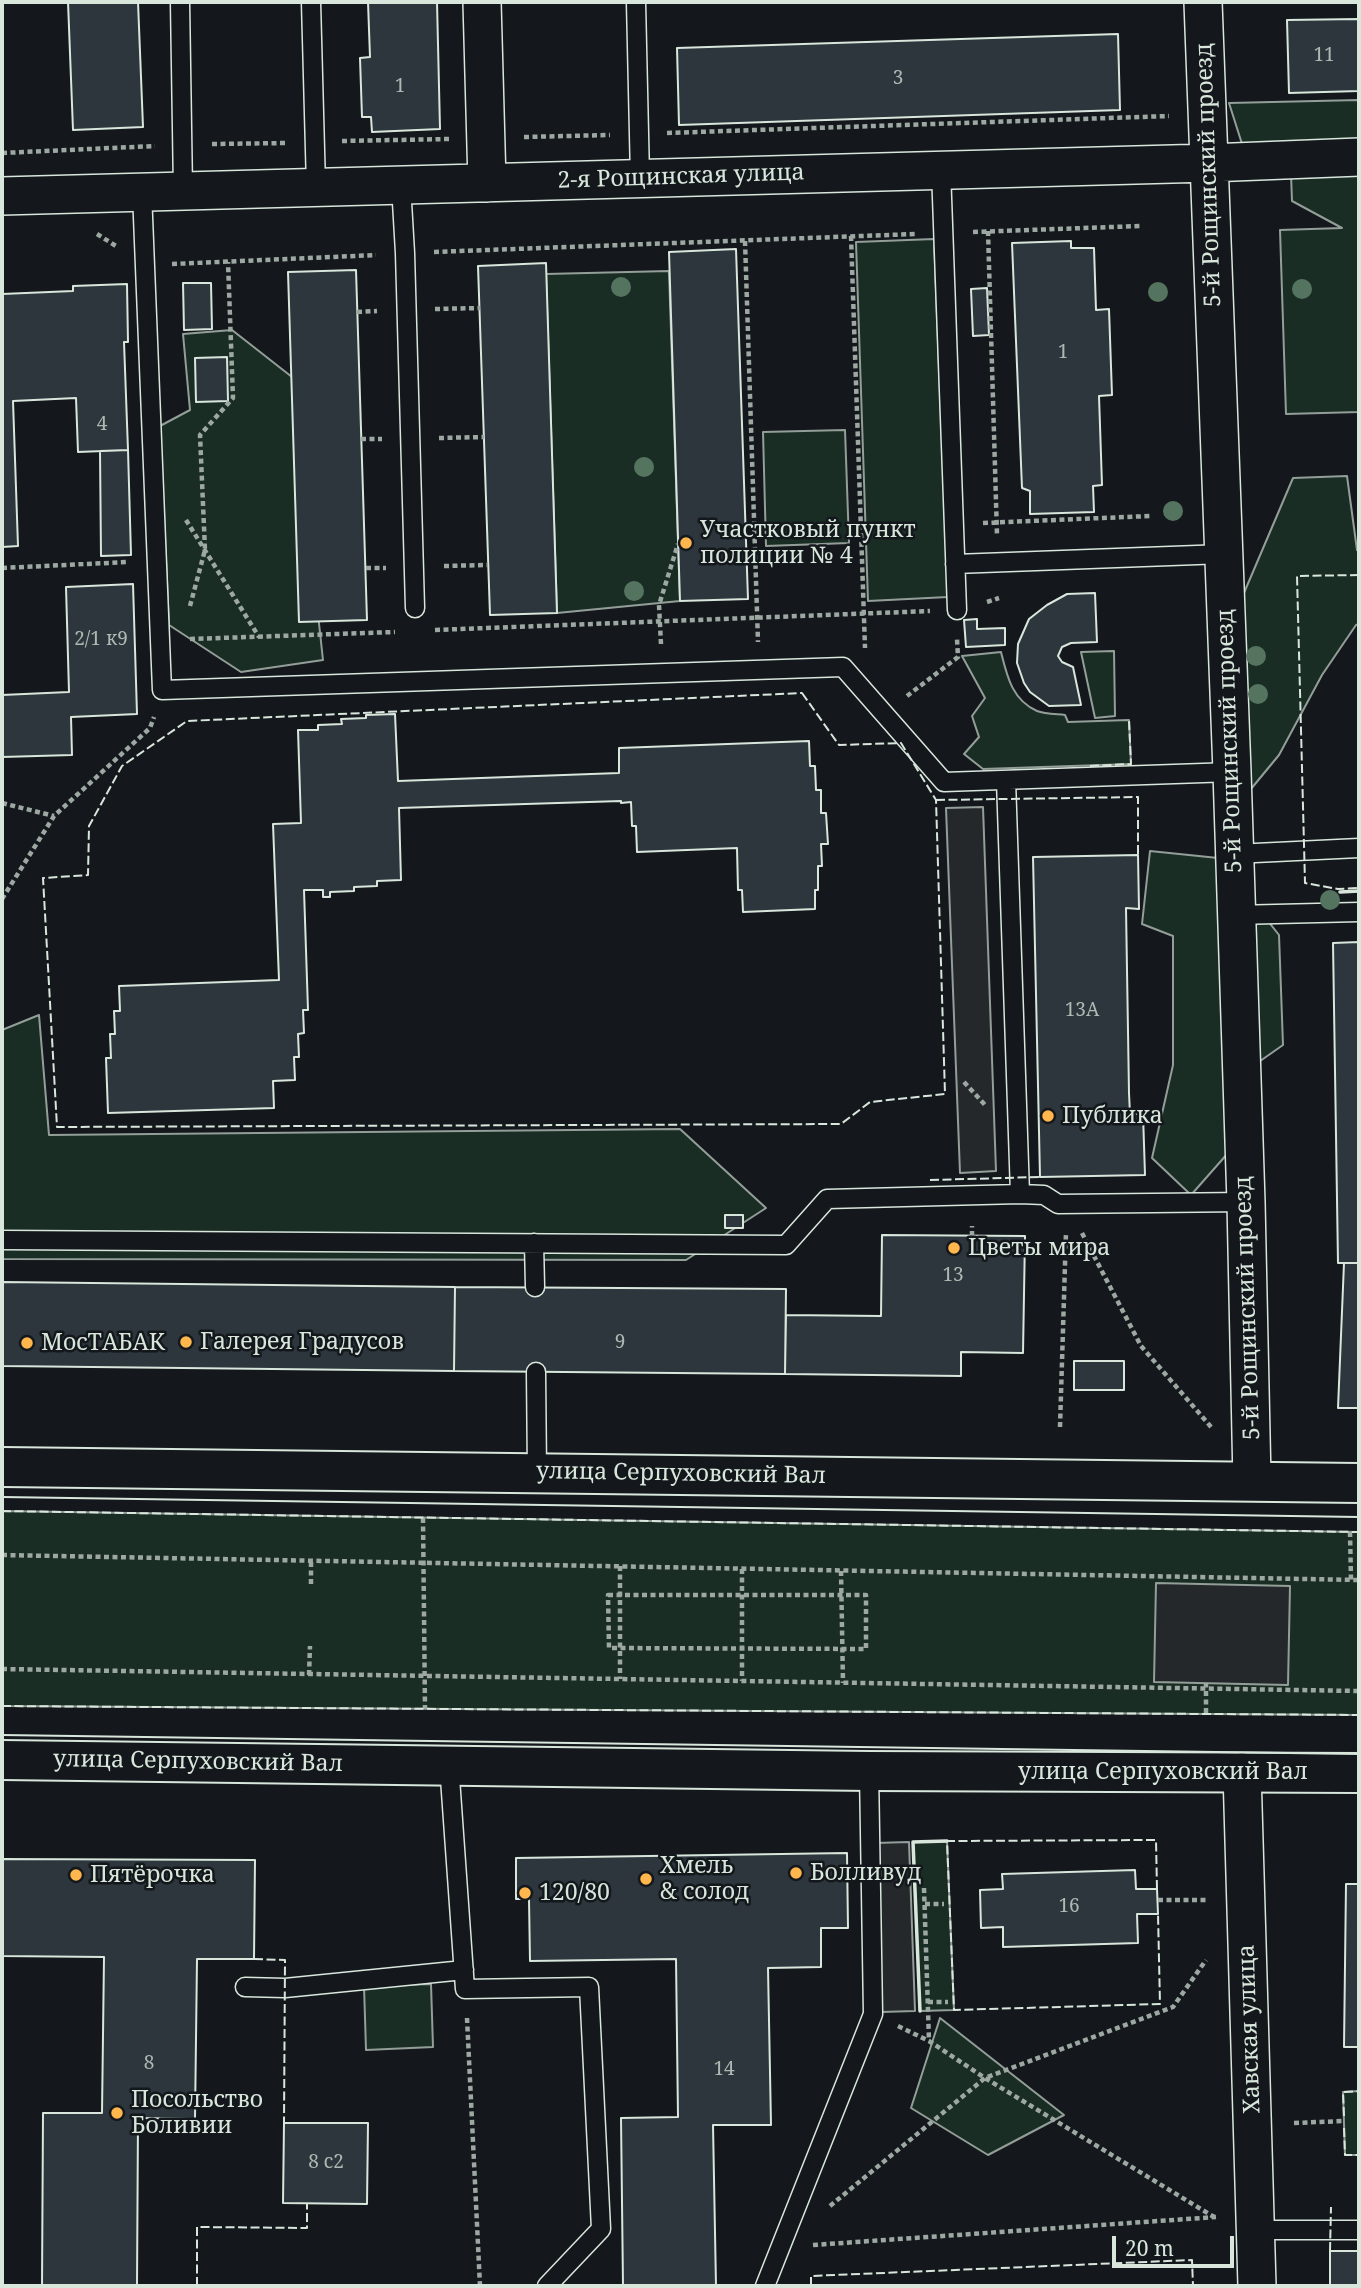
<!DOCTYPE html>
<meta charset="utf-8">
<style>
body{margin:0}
#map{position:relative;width:1361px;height:2288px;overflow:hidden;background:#14181c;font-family:"Noto Serif",serif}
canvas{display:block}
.frame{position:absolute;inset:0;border:4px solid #d8e6dc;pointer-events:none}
.scale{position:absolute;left:1112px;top:2236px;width:122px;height:32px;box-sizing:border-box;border:4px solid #d8e6dc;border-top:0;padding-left:9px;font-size:21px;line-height:24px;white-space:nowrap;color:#d8e6dc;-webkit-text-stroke:5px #14181c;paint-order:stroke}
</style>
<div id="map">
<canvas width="1361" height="2288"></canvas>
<div class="frame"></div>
<div class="scale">20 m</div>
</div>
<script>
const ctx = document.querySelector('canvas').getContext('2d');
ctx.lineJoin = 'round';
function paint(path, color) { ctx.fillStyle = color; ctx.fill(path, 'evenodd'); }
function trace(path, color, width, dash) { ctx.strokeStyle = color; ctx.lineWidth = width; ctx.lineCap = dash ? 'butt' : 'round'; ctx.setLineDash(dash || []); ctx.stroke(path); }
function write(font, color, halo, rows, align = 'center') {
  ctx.font = font + ' "Noto Serif",serif'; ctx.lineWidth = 5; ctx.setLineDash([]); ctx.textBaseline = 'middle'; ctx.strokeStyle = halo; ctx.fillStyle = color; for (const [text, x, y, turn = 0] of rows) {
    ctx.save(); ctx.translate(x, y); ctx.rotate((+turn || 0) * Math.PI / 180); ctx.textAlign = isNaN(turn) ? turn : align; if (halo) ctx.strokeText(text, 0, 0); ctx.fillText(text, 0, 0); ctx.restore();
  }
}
const green = new Path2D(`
 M1359 100V143L1243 147 1229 103Z
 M1359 172V412L1286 414 1280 230 1342 228 1292 201 1291 174Z
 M934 239 948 597 868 601 856 242Z
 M669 271 680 601 557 613 546 274Z
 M232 330 292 377 323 660 241 672 169 625 160 426 190 410 183 334Z
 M845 430 849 543 766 546 763 432Z
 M1347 476 1357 550 1359 551V624L1356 625 1322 675 1279 755 1246 795 1235 614 1293 478Z
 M1114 651 1115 716 1095 718 1081 652Z
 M1001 652C1007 676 1012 700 1037 711 1045 714 1056 714 1065 715L1068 722 1129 720 1131 764 983 769 964 754 979 737 972 716 985 698 962 656Z
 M1150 851 1218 858 1279 935 1283 1045 1253 1066 1228 1153 1191 1195 1152 1158 1173 1065V936L1142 924Z
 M39 1015 49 1135 680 1129 766 1208 686 1260 2 1259V1030Z
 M2 1511 1359 1532V1715L2 1706Z
 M947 1841 954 2010 920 2011 913 1842Z
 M431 1984 433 2047 366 2050 364 1986Z
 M940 2018 1064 2115 988 2155 911 2108Z
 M1359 2091V2155H1345L1343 2092Z`);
paint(green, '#1a2d24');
trace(green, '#939e99', 2);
const parking = new Path2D(`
 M983 807 996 1171 960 1173 946 808Z
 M1156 1583 1290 1586 1288 1685 1154 1682Z
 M909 1842 915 2011 881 2012 875 1843Z`);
paint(parking, '#24282b');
trace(parking, '#939e99', 2);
const building = new Path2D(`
 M68 2H138L143 127 73 130Z
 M368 2H437L440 129 372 132 371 117H362L360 58 370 57Z
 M1359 19V91L1289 93 1287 20Z
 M1118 34 1120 110 679 125 677 48Z
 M1071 241V248H1094L1096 310 1109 309 1112 395 1099 396 1102 485 1093 486 1094 512 1030 514V491L1022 488 1012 243Z
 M736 249 748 599 680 601 669 252Z
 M546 263 557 613 490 615 478 266Z
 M356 270 367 620 299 622 288 272Z
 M183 283H211L212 329 184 330Z
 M127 284 128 342H124L128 450 78 452 76 398 13 401 18 546 2 547V294L73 291V286Z
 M987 288 989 335 973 336 971 289Z
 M227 357 228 401 196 402 195 358Z
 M128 450 131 555 101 556 100 451Z
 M133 584 137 714 71 717 72 755 2 757V695L69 692 66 587Z
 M1095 593 1097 642 1071 643 1062 647 1058 656 1062 662 1073 667 1081 705 1049 706 1030 692 1024 683 1017 663 1018 644 1029 619 1047 605 1067 594Z
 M977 619V629L1005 628V645L966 647 964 620Z
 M395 714 398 781 619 773V748L809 741 810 766H815L816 790H821V813H826L828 844H821L822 866H818V890H815V909L743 912 742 890H738L737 848 637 852 636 826H632L631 802 621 803V801L399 808 401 880 377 881V886L354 887V891L330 892V897H323V890H304L308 1010H303L304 1033 298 1034 299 1057H294L295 1080 273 1081 274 1108 108 1113 106 1058H111L110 1034H115L114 1011H120L119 986 279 980 273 824 301 823 298 730H318V725L342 724 341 719 366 718V715Z
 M1138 855 1139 909 1126 908 1129 1093 1130 1114H1143L1145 1175 1040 1177 1033 857Z
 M1359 942V1263H1338L1333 943Z
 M725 1215H743V1228H725Z
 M882 1235 1025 1236 1023 1353 961 1352V1376L785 1374 786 1315 881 1316Z
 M1344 1263H1359V1408H1338Z
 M2 1282 455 1287 454 1371 2 1366Z
 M455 1287 786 1289 785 1374 454 1371Z
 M1074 1361H1124V1390H1074Z
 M847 1853 848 1928H821V1967L768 1968 771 2125H713L716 2286H623L621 2118 678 2117 676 1959 530 1961 529 1899H516V1858Z
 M2 1859 255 1860 254 1959H197L195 2119 138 2118 137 2286H42L43 2113H102L104 1957 2 1956Z
 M1135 1870 1136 1889H1157L1158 1914H1137L1138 1943 1003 1947V1927L981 1928 980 1890 1003 1889 1002 1874Z
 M1346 1884H1359V2047H1344Z
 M284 2123H368L367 2204 283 2203Z
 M1330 2251H1359V2286L1330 2285Z`);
paint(building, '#2c363c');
trace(building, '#d8e6dc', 2);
const service = new Path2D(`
 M180 2 183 191
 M311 2 316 187
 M636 2 640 178
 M941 170 957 610
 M401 185 405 253 415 608
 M142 192 162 690 843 667 944 782 1232 772
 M955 564 1224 554
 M1006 780 1020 1194
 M1234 854 1359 848
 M1235 915 1359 912
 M2 1240 786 1245 827 1199 1020 1194 1044 1195 1058 1204 1246 1202
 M534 1243 535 1287
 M536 1372 537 1473
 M449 1764 465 1989 589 1987 601 2229 547 2286
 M245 1987 285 1988 464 1970
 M1256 2230H1359
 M765 2286 873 2014 869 1771`);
const minor = new Path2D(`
 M482 2 487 183
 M1203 2 1232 772 1246 1202 1252 1481
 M2 196 1209 163 1359 157
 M1242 1772 1257 2286`);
const secondary = new Path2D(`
 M2 1467 1359 1483
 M2 1760 869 1771 1359 1773`);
trace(service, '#d8e6dc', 21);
trace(minor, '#d8e6dc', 40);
trace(secondary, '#d8e6dc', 42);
trace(new Path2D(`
 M667 133 1169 116
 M524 137 610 135
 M342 141 449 139
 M212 144 288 143
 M2 153 155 146
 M988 231 997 535
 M973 232 1140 226
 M97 234 116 246
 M851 236 865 648
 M745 241 758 642
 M434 252 915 234
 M172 264 376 255
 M435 309 480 308
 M357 312 377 311
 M439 438 484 437
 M361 439H382
 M186 520 259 637
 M983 523 1150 516
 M444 566 488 565
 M2 568 128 562
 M366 568H386
 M987 602 999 598
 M190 606 205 550 200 435 233 398 228 262
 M435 630 930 611
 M190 639 395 632
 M661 644 659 605 678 544
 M907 696 958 657 957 639
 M2 803 54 816
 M2 899 54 816 150 728 154 717
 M964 1082 986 1106
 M1082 1233 1141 1346 1212 1428
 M972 1236V1226
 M1060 1427 1066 1232
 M423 1518 425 1709
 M1350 1532 1351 1580
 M2 1555 1359 1580
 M620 1566V1679
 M742 1569V1681
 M841 1571 843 1683
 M311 1584V1561
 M608 1595H866V1649L609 1648Z
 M2 1669 1359 1691
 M309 1675 310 1646
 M1206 1713V1683
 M924 1888 929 2041
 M1158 1900H1206
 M925 1904H944
 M928 2002H948
 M467 2018 480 2286
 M898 2026 929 2041 985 2078 1214 2217
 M1294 2123 1344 2121
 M830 2206 985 2078 1173 2007 1206 1960
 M813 2245 1216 2217`), '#9da8a2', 4.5, [5, 3.5]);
trace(service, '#14181c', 18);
trace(minor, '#14181c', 37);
trace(secondary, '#14181c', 38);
trace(new Path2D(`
 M2 1497 1359 1517
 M2 1735 1359 1754`), '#d8e6dc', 2);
trace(new Path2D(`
 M1359 575 1297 576 1305 883 1338 889 1359 888
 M802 693 839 745 901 743 936 800 945 1094 870 1102 841 1124 57 1127 43 878 88 875 89 826 122 766 187 721Z
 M1090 766 1131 764 1129 720
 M936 800 1138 797V855
 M930 1180 1040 1177
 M2 1511 1359 1532
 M2 1706 1359 1715
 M1157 1889 1156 1840 947 1841 954 2010 1160 2004 1158 1914
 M254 1959 285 1960 284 2123
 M1344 2116 1343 2092 1359 2091
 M1344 2128 1345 2155H1359
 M1330 2251 1331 2207
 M197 2286V2227L307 2228V2204
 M811 2286V2276L1192 2260 1193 2286`), '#d8e6dc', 2, [9, 3.5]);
trace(new Path2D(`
 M1340 892 1359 891
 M920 2011 913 1842 947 1841`), '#d8e6dc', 3.5);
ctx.fillStyle = '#55745f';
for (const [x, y] of [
 [621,287],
 [1302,289],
 [1158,292],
 [644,467],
 [1173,511],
 [634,591],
 [1256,656],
 [1258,694],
 [1330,900]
]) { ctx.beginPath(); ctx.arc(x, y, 10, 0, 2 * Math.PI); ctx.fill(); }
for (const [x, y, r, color] of [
 [686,543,7,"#ffb74d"],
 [1048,1116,7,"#ffb74d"],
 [954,1248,7,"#ffb74d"],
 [186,1342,7,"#ffb74d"],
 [27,1343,7,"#ffb74d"],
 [796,1873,7,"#ffb74d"],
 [76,1875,7,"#ffb74d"],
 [646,1879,7,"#ffb74d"],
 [525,1893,7,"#ffb74d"],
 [117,2113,7,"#ffb74d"]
]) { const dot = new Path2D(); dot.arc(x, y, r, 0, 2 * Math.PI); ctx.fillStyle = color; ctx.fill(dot); trace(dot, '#14181c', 2.5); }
write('19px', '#adbab4', null, [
 ["11",1324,56],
 ["3",898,79],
 ["1",400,87],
 ["1",1063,353],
 ["4",102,425],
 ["2/1 к9",101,640],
 ["13А",1082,1011],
 ["13",953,1276],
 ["9",620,1343],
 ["16",1069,1907],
 ["8",149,2064],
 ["14",724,2070],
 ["8 с2",326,2163]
]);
write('23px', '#d8e6dc', '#14181c', [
 ["5-й Рощинский проезд",1209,175,-92],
 ["2-я Рощинская улица",681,177,-2],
 ["5-й Рощинский проезд",1230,741,-92],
 ["5-й Рощинский проезд",1248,1308,-92],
 ["улица Серпуховский Вал",681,1474,1],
 ["улица Серпуховский Вал",198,1762,1],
 ["улица Серпуховский Вал",1163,1772],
 ["Хавская улица",1250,2029,-92]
]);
write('23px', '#d8e6dc', '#14181c', [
 ["Участковый пункт",700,530],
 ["полиции № 4",700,556],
 ["Публика",1062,1116],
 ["Цветы мира",968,1248],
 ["Галерея Градусов",200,1342],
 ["МосТАБАК",41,1343],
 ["Хмель",660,1866],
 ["& солод",660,1892],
 ["Болливуд",810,1873],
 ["Пятёрочка",90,1875],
 ["120/80",539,1893],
 ["Посольство",131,2100],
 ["Боливии",131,2126]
], 'left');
</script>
